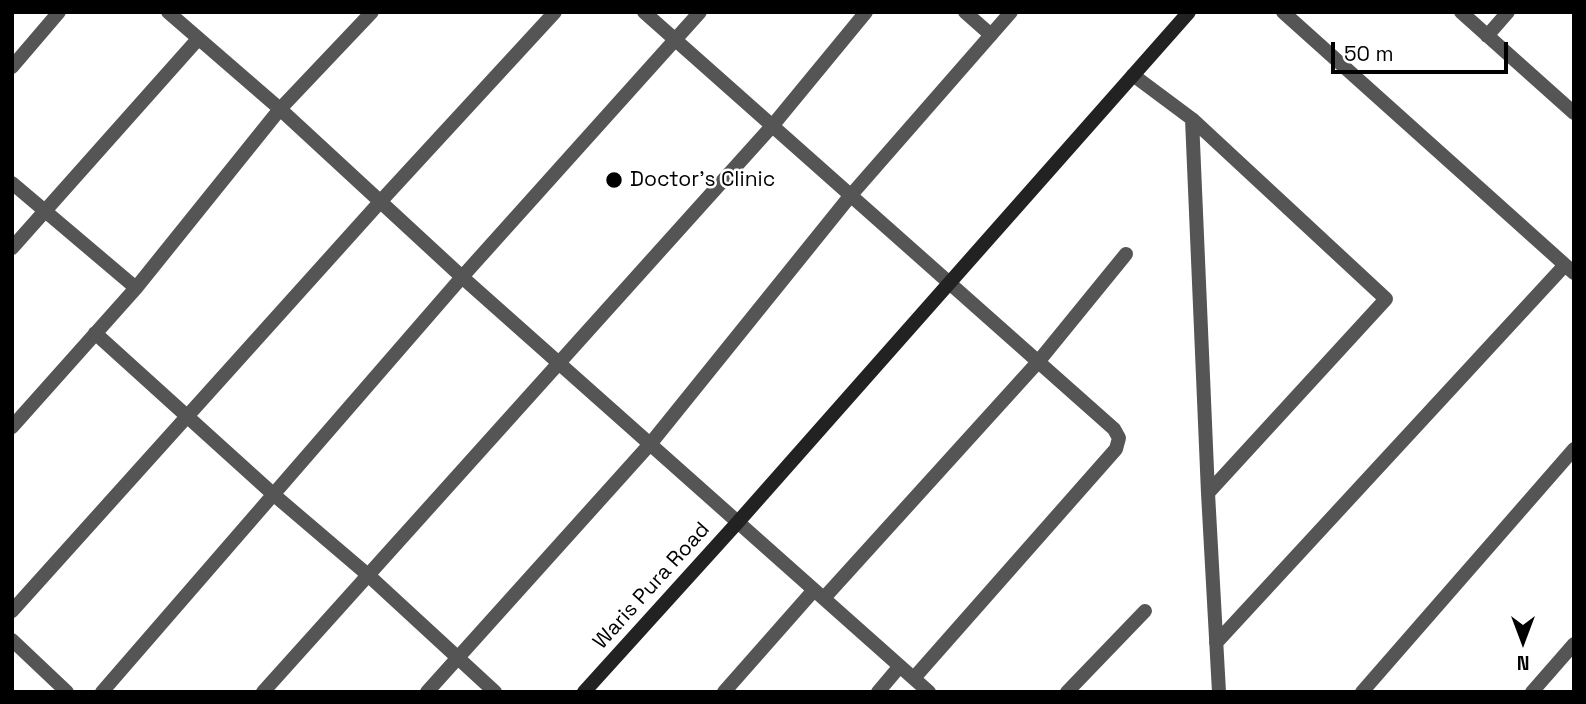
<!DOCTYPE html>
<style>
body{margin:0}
#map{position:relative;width:1586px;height:704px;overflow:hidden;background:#fff;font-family:"Space Grotesk",sans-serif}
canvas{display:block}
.frame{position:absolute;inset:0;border:14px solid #000;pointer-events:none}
.north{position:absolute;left:1488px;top:606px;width:70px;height:70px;-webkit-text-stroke:5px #fff;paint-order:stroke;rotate:180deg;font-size:19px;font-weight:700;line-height:28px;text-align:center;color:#000}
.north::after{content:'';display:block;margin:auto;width:24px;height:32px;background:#000;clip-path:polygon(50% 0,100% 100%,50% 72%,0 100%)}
.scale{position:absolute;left:1331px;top:42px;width:177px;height:32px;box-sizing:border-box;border:4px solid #000;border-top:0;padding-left:9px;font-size:21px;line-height:24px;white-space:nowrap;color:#000;-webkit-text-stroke:5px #fff;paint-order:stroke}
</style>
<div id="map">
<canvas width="1586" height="704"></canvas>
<div class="frame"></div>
<div class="north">N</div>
<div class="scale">50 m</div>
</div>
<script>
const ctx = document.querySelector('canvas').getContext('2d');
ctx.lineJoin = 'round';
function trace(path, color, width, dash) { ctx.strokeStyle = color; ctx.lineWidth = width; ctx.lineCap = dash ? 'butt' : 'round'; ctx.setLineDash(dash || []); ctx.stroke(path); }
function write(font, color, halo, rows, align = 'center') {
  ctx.font = font + ' "Space Grotesk",sans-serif'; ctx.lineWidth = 5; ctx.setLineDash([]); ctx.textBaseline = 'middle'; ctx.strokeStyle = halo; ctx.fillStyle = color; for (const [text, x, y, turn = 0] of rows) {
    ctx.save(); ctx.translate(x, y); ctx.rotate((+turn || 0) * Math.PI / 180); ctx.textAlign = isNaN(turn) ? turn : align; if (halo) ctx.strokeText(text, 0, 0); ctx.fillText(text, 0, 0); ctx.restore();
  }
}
trace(new Path2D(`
 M168 12 280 109 462 277 929 692
 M644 12 1114 429 1119 438 1116 449 914 678
 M965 12 991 35
 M1283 12 1574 273
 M1461 12 1574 113
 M1487 36 1508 12
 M12 67 59 12
 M1133 75 1192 119 1208 493 1219 692
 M1192 119 1386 299 1208 493
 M12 183 136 288
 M12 248 198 39
 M95 333 273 494 368 575 495 692
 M12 427 136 288 280 109 372 12
 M824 598 1038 362 1126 254
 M12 611 380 202 555 12
 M12 640 67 692
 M1216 643 1565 265
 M102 692 462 277 700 12
 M263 692 773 125 866 12
 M427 692 651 443 851 195 1011 12
 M724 692 814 590
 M878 692 900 666
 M1067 692 1145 611
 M1362 692 1574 449
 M1532 692 1574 644`), '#555', 14);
trace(new Path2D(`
 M584 692 738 522 1189 12`), '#222', 14);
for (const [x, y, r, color] of [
 [614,180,9,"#000"]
]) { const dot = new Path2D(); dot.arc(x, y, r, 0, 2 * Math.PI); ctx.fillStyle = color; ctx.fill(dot); trace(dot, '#fff', 2.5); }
write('21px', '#000', '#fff', [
 ["Doctor's Clinic",630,180]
], 'left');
write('21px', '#000', '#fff', [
 ["Waris Pura Road",652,586,-48]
]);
</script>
